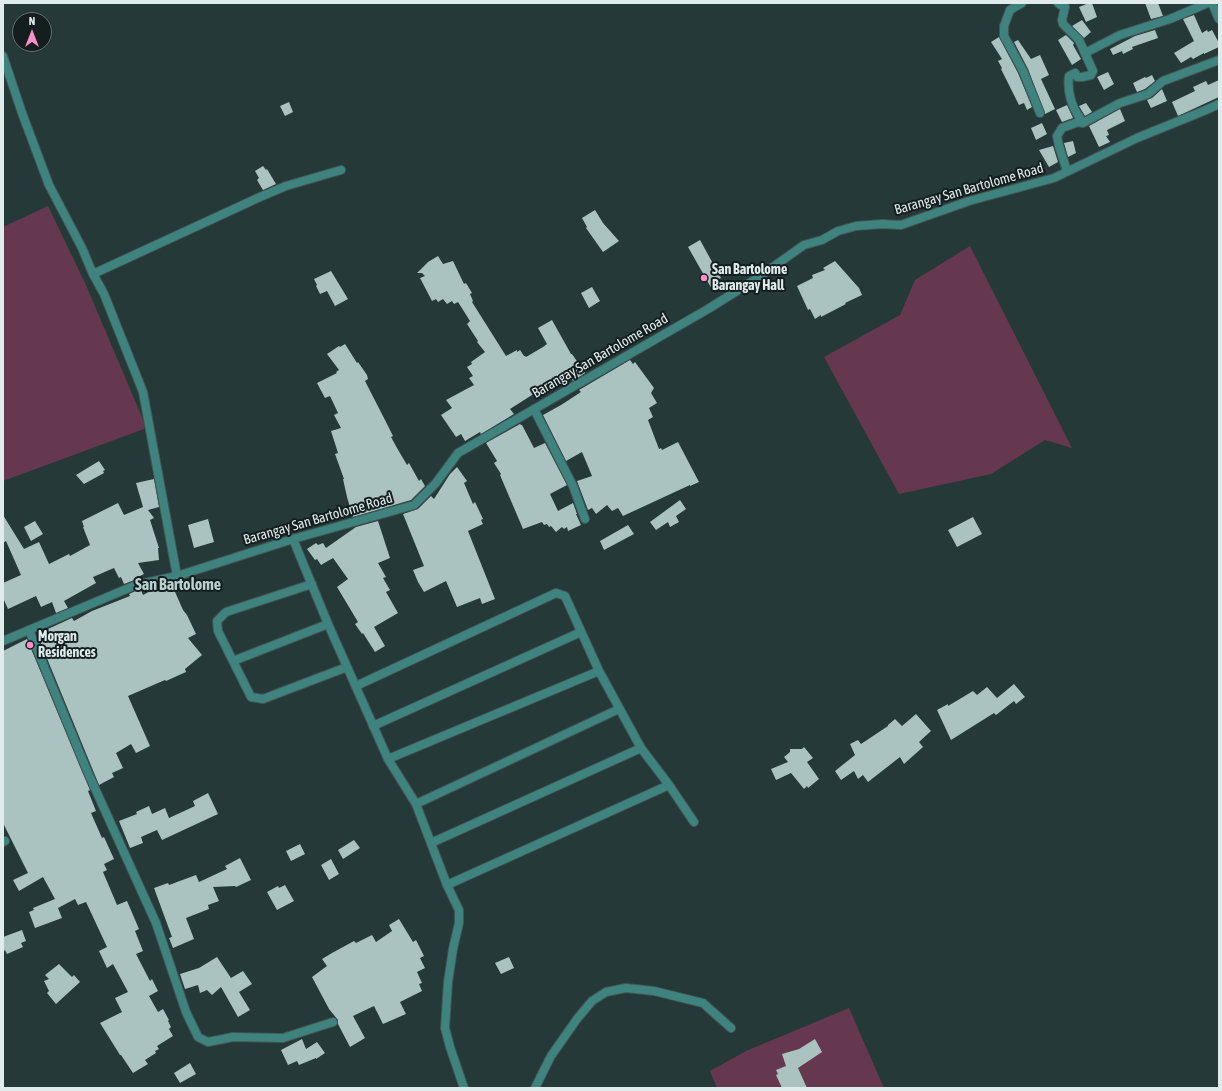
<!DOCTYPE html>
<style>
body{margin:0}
#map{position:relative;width:1222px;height:1091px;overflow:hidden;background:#243938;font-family:"Asap Condensed",sans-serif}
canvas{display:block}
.frame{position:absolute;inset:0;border:4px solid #dfeceb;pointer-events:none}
.north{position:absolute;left:12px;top:12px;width:40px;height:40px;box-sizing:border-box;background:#151e1e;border:1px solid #667070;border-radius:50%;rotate:0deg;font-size:11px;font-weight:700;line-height:16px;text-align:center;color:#dfeceb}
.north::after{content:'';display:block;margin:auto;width:14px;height:18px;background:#f98fc8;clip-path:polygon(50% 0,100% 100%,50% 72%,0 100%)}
</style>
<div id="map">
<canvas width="1222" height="1091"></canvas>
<div class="frame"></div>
<div class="north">N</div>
</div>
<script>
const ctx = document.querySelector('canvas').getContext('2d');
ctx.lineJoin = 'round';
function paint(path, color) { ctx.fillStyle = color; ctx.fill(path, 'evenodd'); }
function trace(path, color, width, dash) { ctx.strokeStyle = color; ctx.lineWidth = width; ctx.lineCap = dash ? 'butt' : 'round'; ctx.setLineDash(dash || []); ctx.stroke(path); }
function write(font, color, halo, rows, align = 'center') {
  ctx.font = font + ' "Asap Condensed",sans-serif'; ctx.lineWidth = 4; ctx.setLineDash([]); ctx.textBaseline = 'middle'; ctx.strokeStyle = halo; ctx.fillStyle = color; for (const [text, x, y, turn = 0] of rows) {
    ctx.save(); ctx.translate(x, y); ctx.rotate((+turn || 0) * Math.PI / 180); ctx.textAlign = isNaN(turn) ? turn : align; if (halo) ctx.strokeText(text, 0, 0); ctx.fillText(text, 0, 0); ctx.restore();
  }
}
paint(new Path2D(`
 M48 206 86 285 144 422V429L3 481V227Z
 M970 246 1072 448 1045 440 991 474 899 494 824 357 900 315 915 280Z
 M849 1008 884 1088H717L710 1071 746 1051Z`), '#663850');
paint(new Path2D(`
 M1089 3H1092L1097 17 1086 22 1079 7Z
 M1145 3H1158L1163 16 1151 19Z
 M1194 15 1202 33 1207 30 1208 32 1212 30 1219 43V47L1204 54V53L1193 59 1191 57 1181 63 1174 53 1194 41 1183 19Z
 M1082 20 1091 32 1084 38 1072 26Z
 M1155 30 1158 38 1132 47 1133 49 1123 54 1122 51 1113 55 1110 49 1135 36Z
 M1066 35 1074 43 1073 45 1081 59 1072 65 1058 40Z
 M999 37 1018 73 1032 107 1027 110 1024 103 1019 105 1001 69 1002 68 998 61 1002 59 991 42Z
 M1018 40 1031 59 1040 55 1049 75 1041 79 1055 109 1045 114 1028 69 1014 42Z
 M1108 72 1114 84 1104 90 1097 77Z
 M1152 75 1155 81 1145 89 1137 92 1133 83 1145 77 1146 78Z
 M1219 80V97L1178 116 1172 102 1195 91 1193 87 1206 81 1208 85Z
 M1162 89 1167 101 1151 108 1147 100 1152 98Z
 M289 102 293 112 285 116 280 106Z
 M1086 103 1092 112 1085 116 1079 106Z
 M1067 105 1073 118 1062 122 1056 110Z
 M1120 109 1125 121 1107 130 1109 135 1106 136 1110 142 1099 147 1089 126Z
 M1042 123 1047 134 1036 140 1031 128Z
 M1073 141 1076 153 1068 157 1064 143Z
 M1053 146 1058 162 1049 167 1039 150Z
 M263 166 266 170 267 169 276 184 263 190 257 180 259 178 255 171Z
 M595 210 603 223 619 241 603 252 586 228 587 227 582 218Z
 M700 240 721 278 717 280 721 286 713 291 688 247Z
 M438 256 443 264 453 261 464 284 466 283 472 293 470 294 473 301 472 302 506 356 517 350V352L520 350 524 356H525L526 357 543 347 547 344 538 328 552 320 571 354H572L585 373 573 381 569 374 543 388 510 409 514 414 481 434 480 432 465 441 461 434 456 437 441 415 452 408 446 400 474 385 469 378 473 376 467 367 472 364 471 362 485 352 477 342 478 341 467 324 470 321 458 302 454 304 452 301 447 304 443 299 438 302 436 299 432 301 420 278 425 276 422 273H417L428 262Z
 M835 261 859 288 862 295 845 303 846 304 821 317V315L815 319 810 309 808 310 797 286 813 278 812 275 825 270 823 268Z
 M331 271 348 299 335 306 327 291 320 294 316 286 317 285 314 279Z
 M592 287 600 301 589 308 581 293Z
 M345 344 357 363 358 362 367 375 368 379 365 381 385 420 393 436 391 437 397 448 407 465 409 463 419 481 421 479 425 486 411 500 353 517 347 497 343 479H344L335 454 338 453 331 431 341 428 334 415 338 413 330 396 325 398 317 383 337 373 336 372 339 370 327 354 339 346 340 347Z
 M630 360 633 364 635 362 654 388 651 393 657 403 649 408 653 417 648 420 659 449 661 448 662 450 678 442 699 482 690 486V485L623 516 618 508 612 511 607 505 596 514 592 508 588 510 577 481 592 476 582 452 566 461 543 415 561 405 581 392 579 390Z
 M520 424 521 425H522L534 448 545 443 567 485 550 494 558 511 573 503 577 514H576L581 525 568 531 567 527 564 529 562 527 556 532 551 526 549 527 547 524 544 525 542 522 523 529 500 475 501 474 494 463 497 461 486 443Z
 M99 461 105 470 103 471 104 473 84 484 76 475Z
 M457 467 467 481 464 483 473 504 475 502 483 519 481 520 483 524 468 531 495 599 482 604 480 598 457 607 446 581 424 592 418 582 413 570 424 566 403 514 418 509 431 496 434 499 450 474Z
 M154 479 159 507 148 510 154 518 150 520 159 548H158L159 560 138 563 144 574 136 578 137 579 124 584 121 577 119 578 114 568 93 577 96 583 64 601 68 608 56 613 52 602 41 607 36 596 8 609 3 598V583L21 575 6 541 3 543V515L24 549 39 542 49 564 69 554 70 556 90 545 83 527H84L82 521 118 503 124 515 143 507 136 483Z
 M680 500 686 509 676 516 679 522 670 527 668 522 656 530 650 522Z
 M973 517 982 534 957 547 948 530Z
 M208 519 214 542 194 548 188 525Z
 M35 521 43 534 31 541 24 527Z
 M378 521 390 558 378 563 386 577 383 578 390 590 386 592 398 613 374 627 385 646 375 652 363 633 362 634 355 624 358 622 337 587 348 579 333 558 321 565 317 559 315 560 307 549 316 543 318 545 323 543 326 548 356 527Z
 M628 525 634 534 604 550 600 541Z
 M172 585 183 610 187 615 196 634 188 638 202 655 185 669 186 672 166 681 165 680 128 696 150 746 136 753 131 744 116 753 123 768 112 773 114 777 99 785 37 634 72 618 74 621 92 611 130 596 129 594 138 590H141L143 595 156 588 157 591Z
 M27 639 90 790 88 791 96 811 91 813 102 838 104 837 114 859 104 864 107 870 103 872 117 905 127 901 139 929 135 931 143 951 136 954 150 981 152 979 158 991 149 996 158 1012 163 1009 169 1020 168 1021 171 1027 169 1029 173 1036 157 1046 159 1049 155 1051 156 1053 145 1060 148 1064 133 1073 121 1055H120L100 1023 122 1012 115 998 128 992 113 964 107 968 99 951 107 947 86 902 78 905 75 899 58 908 62 918 35 928 29 912 34 910 33 908 55 899 43 877 19 891 13 880 28 873 3 823V651Z
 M1014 684 1025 697 1016 704 1014 701 996 715 994 713 951 740 937 710 948 704V706L973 691 977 695 987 687 997 698Z
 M916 714 931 731 919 742 923 747 904 764 900 757 868 782 863 775 858 779 854 771 841 780 835 771 855 755 850 744 858 740 861 744 888 726V725L895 719 902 726Z
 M804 747 813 758 807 762 819 779 808 788 807 786 804 789 791 773 776 780 771 769 788 762 784 757 790 752V749H802Z
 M208 793 218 814 162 840 157 830 141 837 143 843 130 848 119 821 137 814 136 812 149 806 152 814 165 808 169 818 195 806 193 801Z
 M354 840 360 848 343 859 338 850Z
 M300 844 305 854 291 861 286 851Z
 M240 858 251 880 236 887 235 886 213 887 219 901 208 905 209 909 186 918 194 939 173 948 169 938 172 937 154 888 168 883 169 885 196 875 199 882 227 869 225 866Z
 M331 859 339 874 329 880 321 865Z
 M285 885 294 901 277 910 267 892 278 886 279 888Z
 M399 919 413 942 416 940 424 956 420 958 425 968 417 972 422 983 419 984 422 991 400 1002 406 1014 383 1024 374 1006 353 1016 365 1038 350 1047 338 1024V1020L329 1009 312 977 327 966 322 959 332 953 354 941 356 943 372 935 376 942 392 931 389 925Z
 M22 930 26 941 21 943 23 947 7 954 5 950 3 952V937Z
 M217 957 231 978 243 971 252 984 239 992 250 1010 238 1017 221 987 212 995 207 990 200 993 198 985 185 989 180 974 199 968Z
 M509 957 514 968 501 974 495 963Z
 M59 964 72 977 74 975 80 982 56 1004 47 993 49 991 44 981 49 979 45 975Z
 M302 1039 306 1049 317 1042 325 1053 316 1059V1058L299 1065 297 1061 288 1065 281 1050Z
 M815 1039 822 1052 798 1068 807 1088H782L776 1075 778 1074 776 1070 786 1066 782 1054 799 1049Z
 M190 1063 196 1074 180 1083 174 1073Z`), '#aac2c0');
const minor = new Path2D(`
 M1022 3 1010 10 1004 26V36L1023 71 1040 113
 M1058 3 1062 6 1065 7 1062 20 1063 24 1079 40 1093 71 1091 75 1082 77H1077L1075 73 1069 76C1067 90 1071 106 1080 118L1078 122 1062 128 1057 136 1059 146 1067 171
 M1212 3 1219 19
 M1085 53 1120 35 1170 19 1208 3
 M3 56 22 113 49 185 82 248 93 274
 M1078 122 1083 123 1120 103 1148 94 1163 81 1219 60
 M534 409 573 486 585 519
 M293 539 328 624 388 759 416 804 447 885 669 785
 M177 576 143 392 104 294 93 274 260 197 286 186 341 170
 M312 584 226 612 217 621 218 631 251 697 263 699 347 667
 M29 630 88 773 156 923 186 1012 198 1037 208 1042 233 1037 283 1038 333 1022
 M233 661 328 624
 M356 686 556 593 565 596 599 671 641 748 669 785 694 822
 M373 726 581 632
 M388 759 599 671
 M416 804 619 709
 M3 842 5 841
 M431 843 641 748
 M447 885 459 910V923L453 949 448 982 445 1028 450 1047 464 1088
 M535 1088 551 1056 577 1019 592 1001 606 992 626 988 654 991 703 1003 731 1028`);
const tertiary = new Path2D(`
 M3 641 136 585 177 576 293 539 414 505 436 483 458 453 708 309 756 279 804 245 822 240 838 231 856 226 882 224 901 225 969 201 1054 178 1137 138 1206 110 1219 104`);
trace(minor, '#425655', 10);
trace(tertiary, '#425655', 10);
trace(minor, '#3f837f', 8);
trace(tertiary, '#3f837f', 8);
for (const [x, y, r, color] of [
 [704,278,4,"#f98fc8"],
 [30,645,4,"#f98fc8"]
]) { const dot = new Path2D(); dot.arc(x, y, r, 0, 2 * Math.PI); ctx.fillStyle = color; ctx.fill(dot); trace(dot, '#151e1e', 1.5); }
write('14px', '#dfeceb', '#151e1e', [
 ["Barangay San Bartolome Road",969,189,-16],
 ["Barangay San Bartolome Road",600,356,-30],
 ["Barangay San Bartolome Road",318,519,-16]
]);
write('bold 14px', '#dfeceb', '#151e1e', [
 ["San Bartolome",712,270],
 ["Barangay Hall",712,286],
 ["Morgan",38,637],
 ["Residences",38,653]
], 'left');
write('bold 16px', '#b9d2d0', '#151e1e', [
 ["San Bartolome",178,585]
]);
</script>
